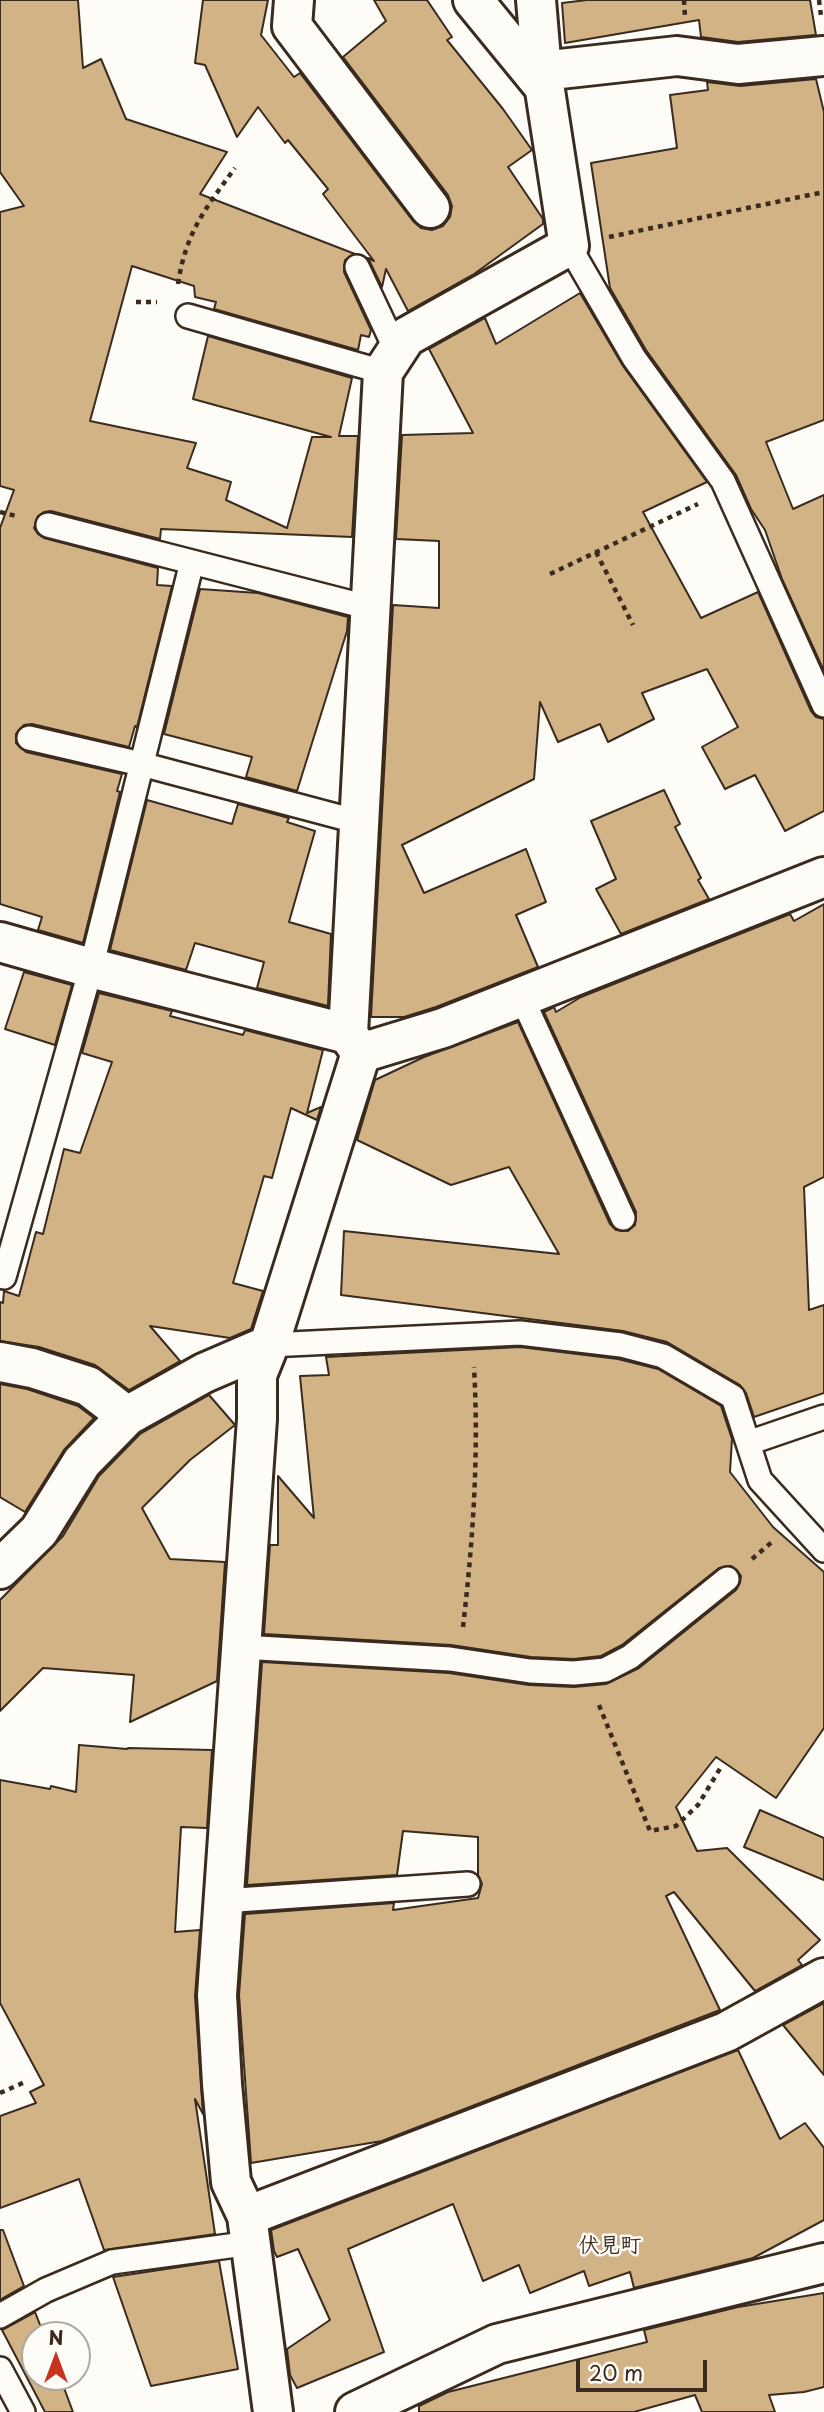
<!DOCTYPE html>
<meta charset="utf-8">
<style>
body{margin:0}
#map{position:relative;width:824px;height:2412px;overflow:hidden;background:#fdfcf7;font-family:"Playpen Sans",sans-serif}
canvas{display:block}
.north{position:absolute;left:21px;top:2321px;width:70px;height:70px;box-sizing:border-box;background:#fdfcf7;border:2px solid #afa8a0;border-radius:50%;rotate:0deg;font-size:19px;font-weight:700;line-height:28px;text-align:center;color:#3b2a1e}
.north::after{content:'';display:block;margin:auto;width:24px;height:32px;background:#c8321e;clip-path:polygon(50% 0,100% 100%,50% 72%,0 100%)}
.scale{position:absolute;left:576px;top:2360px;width:131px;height:32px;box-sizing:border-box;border:4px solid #3b2a1e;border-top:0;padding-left:9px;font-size:21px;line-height:24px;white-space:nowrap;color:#3b2a1e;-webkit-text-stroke:5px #fdfcf7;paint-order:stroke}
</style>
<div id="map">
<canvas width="824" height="2412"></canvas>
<div class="north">N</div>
<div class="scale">20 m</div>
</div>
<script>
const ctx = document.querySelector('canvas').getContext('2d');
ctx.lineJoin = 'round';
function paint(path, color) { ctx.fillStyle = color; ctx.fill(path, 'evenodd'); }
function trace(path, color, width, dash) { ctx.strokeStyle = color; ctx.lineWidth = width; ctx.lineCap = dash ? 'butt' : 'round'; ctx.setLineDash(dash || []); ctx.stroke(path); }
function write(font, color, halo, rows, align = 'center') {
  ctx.font = font + ' "Playpen Sans","Klee One",sans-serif'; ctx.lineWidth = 5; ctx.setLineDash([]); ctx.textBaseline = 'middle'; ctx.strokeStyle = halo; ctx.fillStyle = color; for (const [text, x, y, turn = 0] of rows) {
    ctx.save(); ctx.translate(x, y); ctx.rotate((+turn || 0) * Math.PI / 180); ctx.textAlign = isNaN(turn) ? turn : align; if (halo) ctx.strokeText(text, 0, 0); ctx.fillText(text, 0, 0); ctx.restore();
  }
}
const building = new Path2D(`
 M0 0H78L83 68 101 59 126 119 227 152 200 194 355 254 345 260 344 272 371 330 369 337 361 335 358 350 214 309 216 302 195 297 194 286 132 266 90 421 196 443 187 468 231 482 226 500 287 528 312 437H331L193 399 208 336 352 378 339 436H358L352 537 161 529 160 539 51 511 44 512 38 516 34 528 38 534 44 538 158 568 157 585 172 586 137 727 135 726 129 747 32 724 24 725 16 734V743L26 752 122 774 117 791 120 792 83 943 38 930 42 917 0 904V528L14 490 0 486V212L24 206 0 172Z
 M203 0H268L261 35 294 77 300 73 413 221 421 228 432 230 443 226 450 217 452 206 448 195 343 57 386 21 374 0H427L452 37 447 40 503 109 532 150 508 167 543 219V224L474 274 408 311 386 269 382 287 368 258 374 261 323 194 328 189 288 140 285 143 258 107 237 137 205 65 195 63Z
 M587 0H810L816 35 738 42 701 37 699 20 565 43 562 3Z
 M816 79 824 112V420L766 442 793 509 824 495V671L782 579 765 530 751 509 736 475 646 350 610 288 591 163 677 148 670 95 708 90 707 82 740 86Z
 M580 293 623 366 707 482 643 512 701 618 758 592 811 711 816 717 824 719V811L785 831 755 775 725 789 702 747 738 727 707 669 642 693 654 719 608 742 600 724 558 742 540 702 534 779 402 845 424 893 526 849 546 902 516 915 538 967 436 1007 404 1017H371L393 605 439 608V541L396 539 402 435 473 433 429 349 485 318 496 344Z
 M200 589 258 593 348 617 347 631 297 791 246 777 252 757 164 734Z
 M664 790 680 824 675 827 701 878 698 880 709 899 621 934 596 889 616 879 591 821Z
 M147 800 232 824 238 804 289 818 287 822 315 831 289 922 331 934 328 1006 257 988 264 962 195 943 186 970 110 950Z
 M824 904V1177L804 1187 809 1310 824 1305V1393L754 1417 746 1393 740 1385 667 1342 623 1331 341 1295 344 1231 559 1254 509 1167 451 1185 357 1140 375 1080 424 1057 518 1022 610 1224 616 1230 628 1231 635 1225 636 1212 544 1012 554 1007 556 1012 581 997 790 914 794 921Z
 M24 972 72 985 55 1045 5 1029Z
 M99 993 172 1011 170 1016 243 1035 245 1030 323 1050 307 1113 321 1107 317 1120 291 1108 272 1178 264 1176 233 1283 263 1291 251 1329 230 1338 150 1326 180 1361 129 1390 95 1365 39 1347 0 1341V1302L3 1303 4 1291 19 1296 36 1232 43 1234 64 1149 80 1153 112 1062 82 1053Z
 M520 1347 618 1359 658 1369 721 1406 732 1439 730 1472 773 1527 824 1572V1728L776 1798 716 1757 676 1807 697 1851 727 1848 820 1940 798 1960 802 1965 755 1991 674 1892 666 1896 720 2010 382 2141 251 2163 239 1995 245 1914 394 1903 393 1910 478 1898 482 1884 478 1875V1837L403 1831 397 1875 247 1885 262 1662 449 1673 529 1685 574 1687 606 1684 639 1668 736 1590 740 1583 741 1576 737 1570 731 1566 719 1568 622 1645 601 1656 574 1659 531 1657 451 1645 264 1634 270 1545H278V1476L314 1518 300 1376 329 1375 326 1357Z
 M0 1384 27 1389 78 1406 94 1418 64 1450 25 1512 0 1497Z
 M209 1395 235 1425 190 1460 142 1508 170 1559 225 1562 217 1681 130 1722 134 1675 43 1668 0 1711V1600L63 1536 99 1476 140 1434Z
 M79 1745 127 1749 128 1748 212 1750 207 1828 181 1827 175 1932 200 1930 195 1996 203 2114 195 2099 215 2234 104 2250 79 2179 0 2208V2116L36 2103 30 2092 44 2085 0 2003V1780L50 1789 51 1786 76 1792Z
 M760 1810 824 1838V1880L744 1847Z
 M824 2003V2075L783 2025Z
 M738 2050 780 2139 805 2123 824 2148V2220L753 2258 634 2288 630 2272 589 2286 584 2271 530 2293 519 2265 483 2281 453 2204 348 2249 384 2352 297 2388 290 2375 287 2349 330 2320 298 2249 277 2257 274 2251 271 2230Z
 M0 2230H3L24 2286 0 2300Z
 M219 2261 238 2369 151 2386 113 2277Z
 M824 2293V2387L804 2392 769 2395 775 2412H702L695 2395 634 2412H419V2406L448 2392 647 2342 644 2330 738 2307Z
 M35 2312 44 2335H35V2377H60L73 2412H45L2 2330Z`);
paint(building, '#d2b386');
trace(building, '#3b2a1e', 2);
const lane = new Path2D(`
 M569 246 634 358 723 481 824 705
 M357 267 397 352
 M188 316 383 372
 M48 525 371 608
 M29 738 141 764 359 822
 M522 998 623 1218
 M4 1277 91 968 192 562
 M269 1345 520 1333 621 1345 663 1356 733 1397 760 1480 824 1550
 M748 1443 824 1417
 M241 1647 450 1659 530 1671 574 1673 605 1670 630 1657 727 1579
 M223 1901 468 1884
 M0 2316 46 2290 112 2262 251 2243
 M0 2369 23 2412`);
const street = new Path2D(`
 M294 0 292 26 430 208
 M473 0 545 88
 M542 71 677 56 738 64 824 56
 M0 942 91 968 348 1034
 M361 1053 348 1034 383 372 406 337 569 246 542 71 536 0
 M361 1053 443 1028 824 877
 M0 1362 32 1368 88 1386 127 1416
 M0 1569 39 1531 82 1462 127 1416 204 1373 269 1345
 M247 2216 726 2032 824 1978
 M273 2412 247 2216 231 2182 222 2084 217 1995 257 1419V1375L269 1345 361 1053
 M355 2412 497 2344 824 2263`);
trace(lane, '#3b2a1e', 28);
trace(street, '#3b2a1e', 44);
trace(new Path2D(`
 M684 0 685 17
 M819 0 821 16
 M609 237 824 192
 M178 284C186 232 205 209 235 168
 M136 302H157
 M0 512 16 516
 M596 552 633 625
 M550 574 698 504
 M752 1559 772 1542
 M463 1627C473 1540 479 1455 474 1367
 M599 1705 650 1831 676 1826 698 1805 721 1767
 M0 2093 25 2082`), '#3b2a1e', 4.5, [5, 5]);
trace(lane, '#fdfcf7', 23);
trace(street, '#fdfcf7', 38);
write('bold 21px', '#3b2a1e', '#fdfcf7', [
 ["伏見町",610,2246]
]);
</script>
